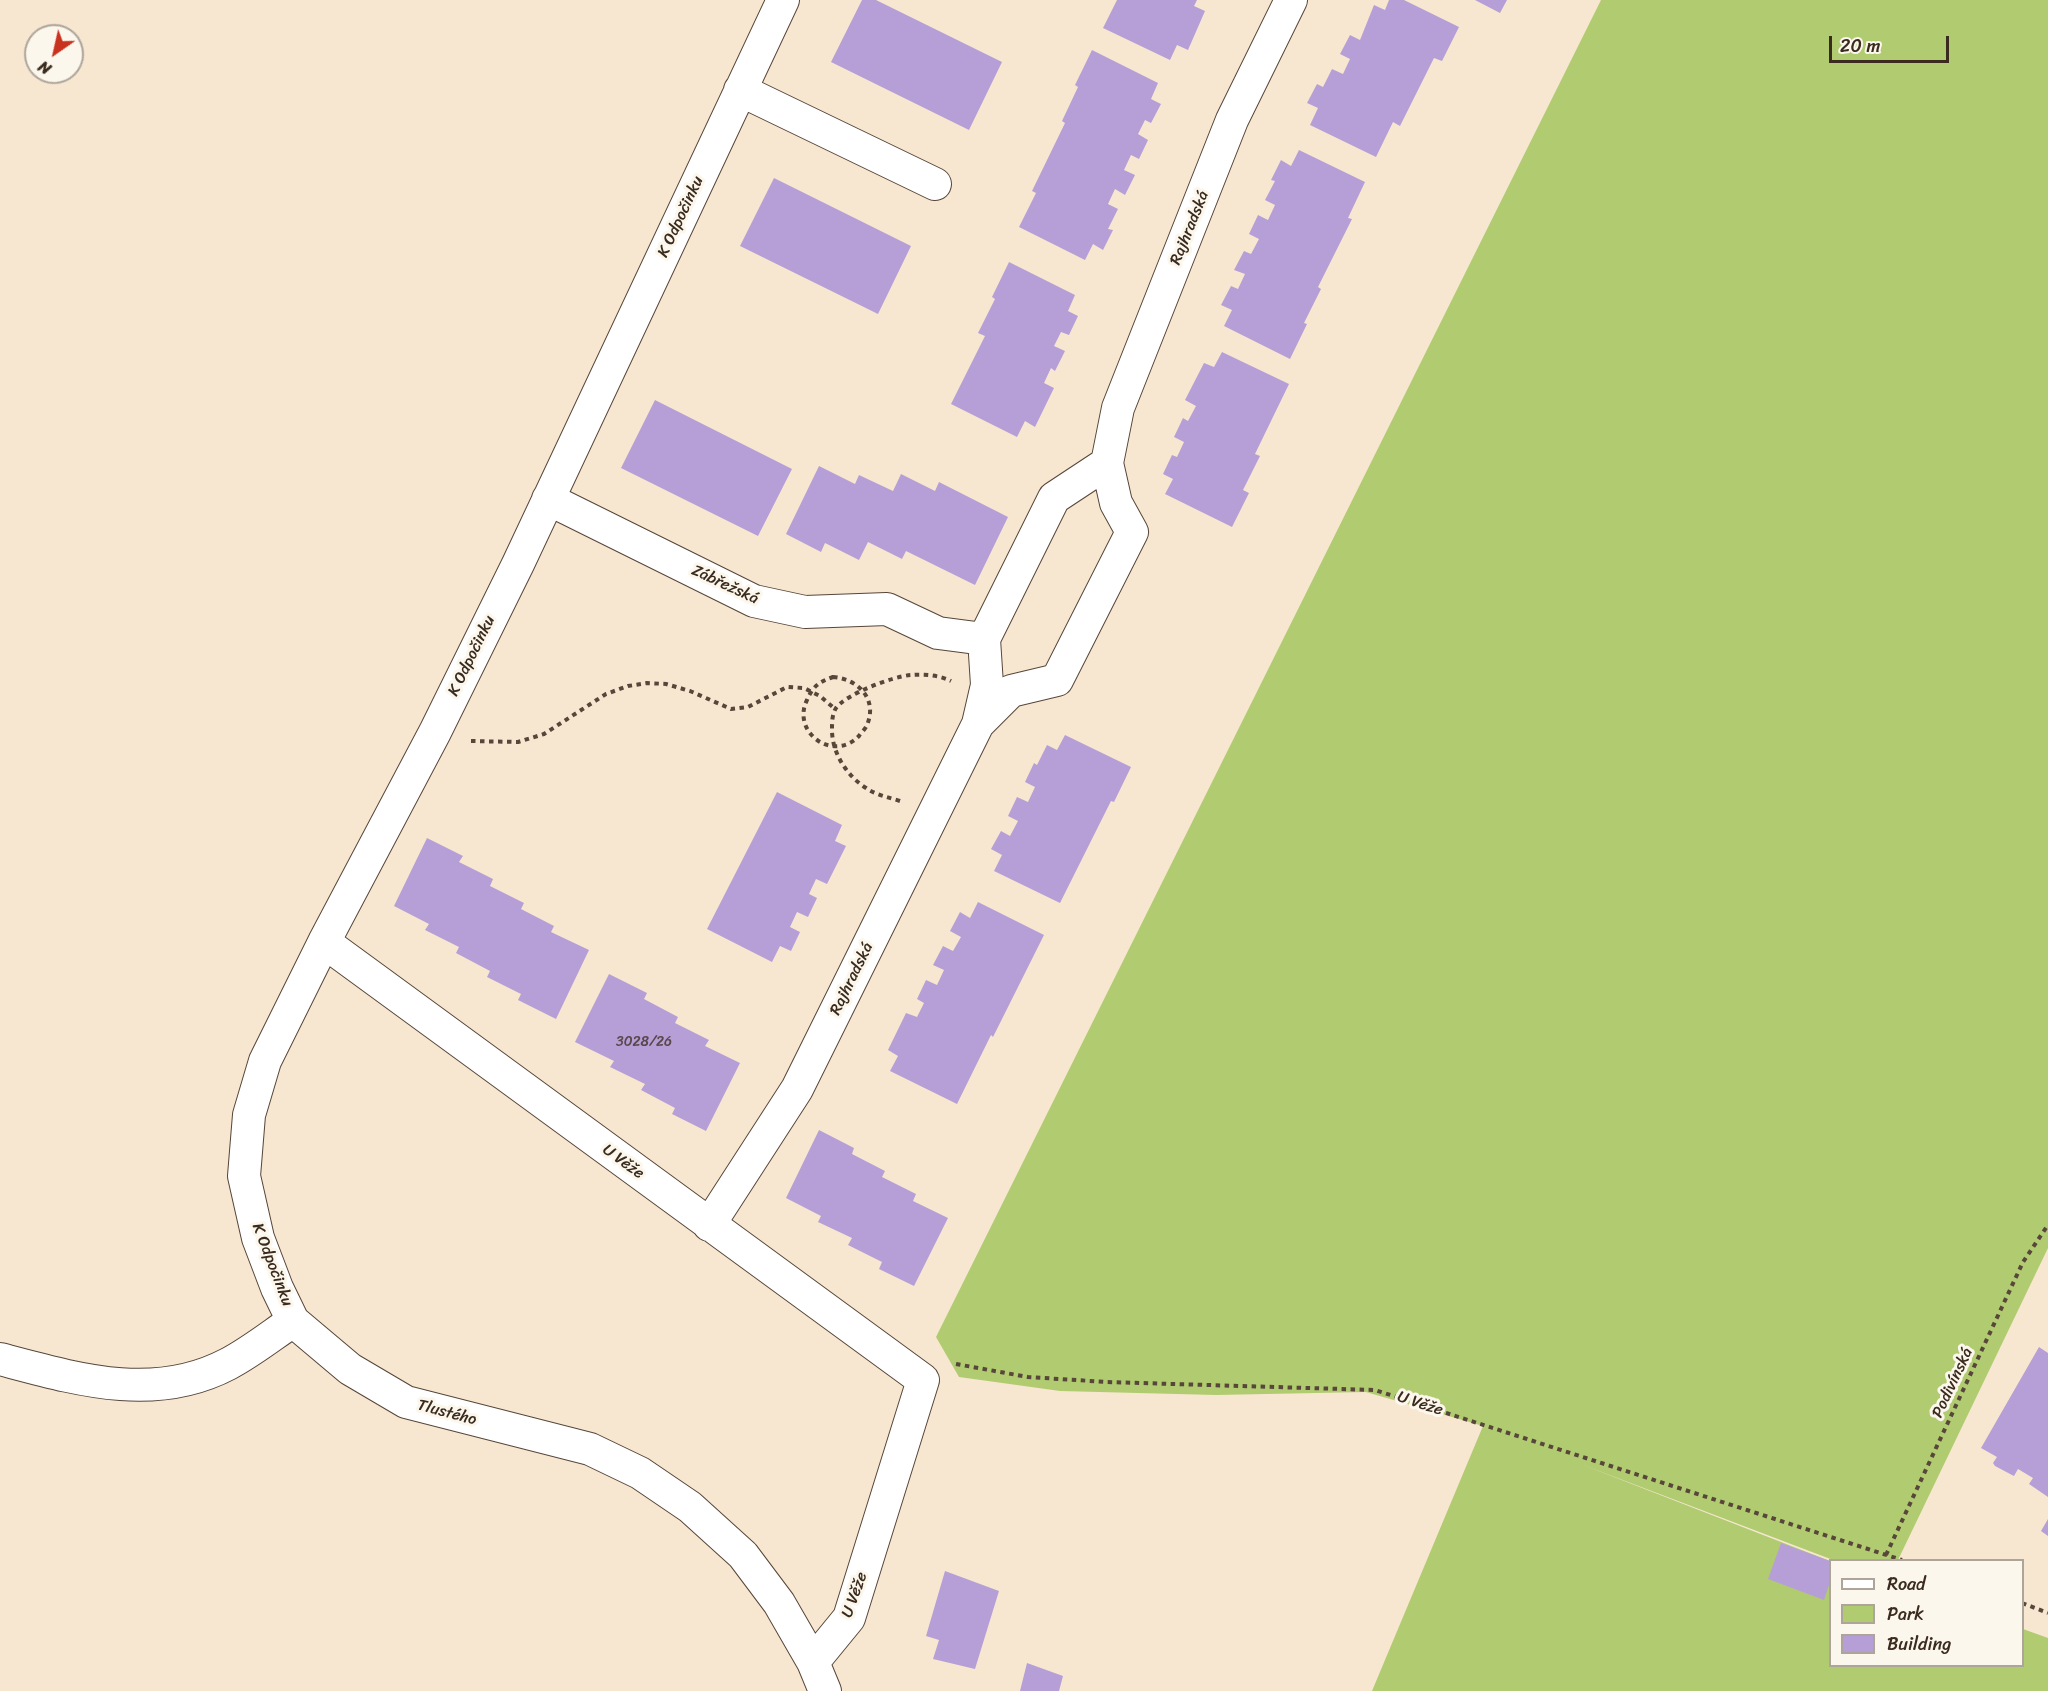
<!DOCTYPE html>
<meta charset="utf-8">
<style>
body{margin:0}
#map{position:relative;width:2048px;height:1691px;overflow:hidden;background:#f7e7d1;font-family:Sriracha,sans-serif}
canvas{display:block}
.legend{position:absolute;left:1829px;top:1559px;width:195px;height:108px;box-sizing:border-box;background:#fbf7ec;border:2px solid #aea59a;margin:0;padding:8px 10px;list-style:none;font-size:18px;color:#3b2a1e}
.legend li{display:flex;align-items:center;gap:12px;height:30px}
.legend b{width:30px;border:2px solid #aea59a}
.north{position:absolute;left:24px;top:24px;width:60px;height:60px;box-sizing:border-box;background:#fbf7ec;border:2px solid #aea59a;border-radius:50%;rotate:214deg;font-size:16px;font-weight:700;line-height:24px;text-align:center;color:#3b2a1e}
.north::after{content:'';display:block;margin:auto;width:21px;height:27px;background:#c8321e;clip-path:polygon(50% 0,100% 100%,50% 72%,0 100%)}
.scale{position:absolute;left:1829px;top:36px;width:120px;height:27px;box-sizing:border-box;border:3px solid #3b2a1e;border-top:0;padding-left:8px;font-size:18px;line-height:21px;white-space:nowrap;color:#3b2a1e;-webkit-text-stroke:4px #fbf7ec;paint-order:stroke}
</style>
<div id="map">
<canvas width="2048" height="1691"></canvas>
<ul class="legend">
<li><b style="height:8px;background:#fff"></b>Road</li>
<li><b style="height:16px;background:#b1cb71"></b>Park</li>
<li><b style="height:16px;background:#b69fd6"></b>Building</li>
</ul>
<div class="north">N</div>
<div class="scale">20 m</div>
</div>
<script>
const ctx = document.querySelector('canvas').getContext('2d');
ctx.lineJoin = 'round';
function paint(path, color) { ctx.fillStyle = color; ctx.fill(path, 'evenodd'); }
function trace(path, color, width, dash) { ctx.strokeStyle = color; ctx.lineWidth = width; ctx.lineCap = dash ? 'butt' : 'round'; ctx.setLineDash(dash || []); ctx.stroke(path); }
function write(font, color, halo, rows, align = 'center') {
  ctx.font = font + ' Sriracha,sans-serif'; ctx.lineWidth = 6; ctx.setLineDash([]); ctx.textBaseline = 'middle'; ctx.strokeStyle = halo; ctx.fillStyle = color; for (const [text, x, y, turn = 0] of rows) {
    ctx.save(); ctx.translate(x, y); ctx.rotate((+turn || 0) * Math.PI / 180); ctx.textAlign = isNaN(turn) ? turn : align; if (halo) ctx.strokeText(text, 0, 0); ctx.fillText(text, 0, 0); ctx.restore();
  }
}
paint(new Path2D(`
 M1601 0H2048V1248L1898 1560H1833L1578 1463 1830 1561V1666H2022L2023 1629 2048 1638V1691H1372L1483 1426 1366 1392 1216 1395 1060 1391 959 1377 936 1337Z`), '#b1cb71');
paint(new Path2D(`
 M862 0H876L1002 62 969 130 831 62Z
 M1117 0H1197L1194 6 1205 11 1188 50 1177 45 1170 60 1103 28Z
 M1389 0H1404L1459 27 1442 61 1434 58 1400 126 1393 122 1376 157 1310 125 1318 108 1307 103 1317 84 1323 87 1332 69 1343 74 1350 59 1340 54 1350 35 1360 40 1374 5 1385 10Z
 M1475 0H1507L1500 13Z
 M1092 50 1158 83 1151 99 1161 104 1151 123 1145 120 1138 134 1148 140 1139 159 1131 155 1124 170 1135 175 1125 195 1115 189 1108 204 1118 209 1108 229 1113 230 1103 250 1093 244 1085 260 1019 227 1036 193 1032 191 1065 123 1062 121 1078 87 1075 85Z
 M1299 150 1365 182 1348 218 1352 219 1318 287 1321 289 1304 323 1307 324 1290 359 1224 326 1232 310 1221 305 1231 286 1238 289 1245 274 1234 270 1244 251 1251 254 1259 239 1249 234 1258 215 1268 220 1275 205 1265 200 1275 181 1271 180 1281 160 1291 166Z
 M774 178 911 246 878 314 740 246Z
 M1009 262 1075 295 1068 311 1078 316 1069 335 1061 332 1054 346 1065 351 1055 371 1051 368 1044 383 1054 388 1035 427 1025 421 1017 437 951 404 985 336 978 333 995 299 992 297Z
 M1222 352 1289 384 1255 454 1260 456 1243 490 1249 493 1232 527 1165 494 1173 479 1163 474 1172 455 1177 457 1184 442 1174 437 1183 418 1188 421 1196 406 1185 400 1204 363 1214 367Z
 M655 400 792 469 758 536 621 468Z
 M819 466 855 484 859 475 893 491 901 474 935 491 939 482 1008 517 975 585 906 551 902 559 868 542 859 560 825 543 821 552 786 534Z
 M1065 735 1131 767 1114 802 1111 801 1060 903 994 871 1002 855 991 849 1001 831 1010 836 1018 821 1008 816 1017 797 1028 802 1035 787 1025 782 1034 763 1037 765 1047 745 1057 750Z
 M777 792 842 825 835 841 846 846 827 884 816 879 809 894 817 898 808 917 797 912 790 927 800 932 791 951 780 946 772 962 707 929Z
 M427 838 463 856 459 862 493 879 490 886 524 903 521 909 554 926 551 932 589 950 556 1019 518 1000 521 994 487 977 490 971 456 953 459 947 425 930 429 924 394 906Z
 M978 902 1044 935 993 1037 991 1035 957 1104 890 1071 898 1056 888 1050 906 1013 917 1017 924 1003 917 999 926 980 937 985 944 970 933 965 943 946 953 951 961 937 950 931 960 912 970 918Z
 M609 974 647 993 644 999 678 1017 675 1023 709 1040 705 1046 740 1063 706 1131 672 1114 675 1108 641 1090 645 1084 610 1067 614 1061 575 1042Z
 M819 1130 854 1148 852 1154 885 1171 882 1177 916 1194 913 1201 948 1218 914 1286 879 1269 882 1262 848 1245 852 1238 818 1222 821 1216 786 1198Z
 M2039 1347 2048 1353V1497L2029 1484 2033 1478 2018 1469 2014 1476 2012 1475 1995 1466 1993 1463 1997 1457 1981 1448Z
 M2048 1519V1536L2041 1531Z
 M1781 1543 1830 1561V1582L1824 1600 1768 1579Z
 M945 1571 999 1591 975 1669 933 1659 939 1640 926 1636Z
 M1027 1663 1063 1676 1059 1691H1020Z`), '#b69fd6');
const street = new Path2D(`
 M783 0 518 564 435 732 324 942 265 1061 249 1115 244 1176 258 1238 277 1288 293 1321 350 1369 406 1402 590 1449 640 1473 690 1507 743 1555 779 1603 813 1662 825 1691
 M740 90 935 184
 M548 499 754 601 805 612 887 609 938 633 984 639
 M978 724 987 685 984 639 1054 498 1107 463
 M324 942 923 1380 849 1618 813 1662
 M709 1225 797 1089 978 724 1011 691 1057 680 1132 532 1116 503 1107 463 1118 408 1232 120 1291 0
 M0 1359C76 1379 154 1403 228 1364 251 1352 272 1335 293 1321`);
trace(street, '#574639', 34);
trace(new Path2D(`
 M833 677C858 679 878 699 867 725 866 728 861 733 859 736 833 763 791 732 807 700 813 686 819 682 833 677Z
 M471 741 518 742 544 734 606 694 628 686 647 683 666 684 690 691 731 709 748 707 787 687 804 688 820 696 835 709
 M900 801C888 797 876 795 866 788 847 776 832 753 832 730 832 723 832 714 836 708 846 694 894 676 911 675 924 674 939 675 951 681
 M956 1364 1028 1377 1107 1382 1375 1390 1902 1560
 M1886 1555 2023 1262 2048 1225
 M2022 1603 2048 1613`), '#574639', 4, [4.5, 4.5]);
trace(street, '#fff', 32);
write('14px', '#5a474c', null, [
 ["3028/26",644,1042]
]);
write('16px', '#3b2a1e', '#fbf7ec', [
 ["K Odpočinku",681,217,-65],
 ["Rajhradská",1190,228,-68],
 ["Zábřežská",725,585,25],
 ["K Odpočinku",472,656,-64],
 ["Rajhradská",852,979,-64],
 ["U Věže",623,1162,36],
 ["K Odpočinku",272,1265,69],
 ["Podivínská",1953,1383,-65],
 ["U Věže",1420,1404,18],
 ["Tlustého",447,1413,15],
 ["U Věže",855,1595,-70]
]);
</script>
